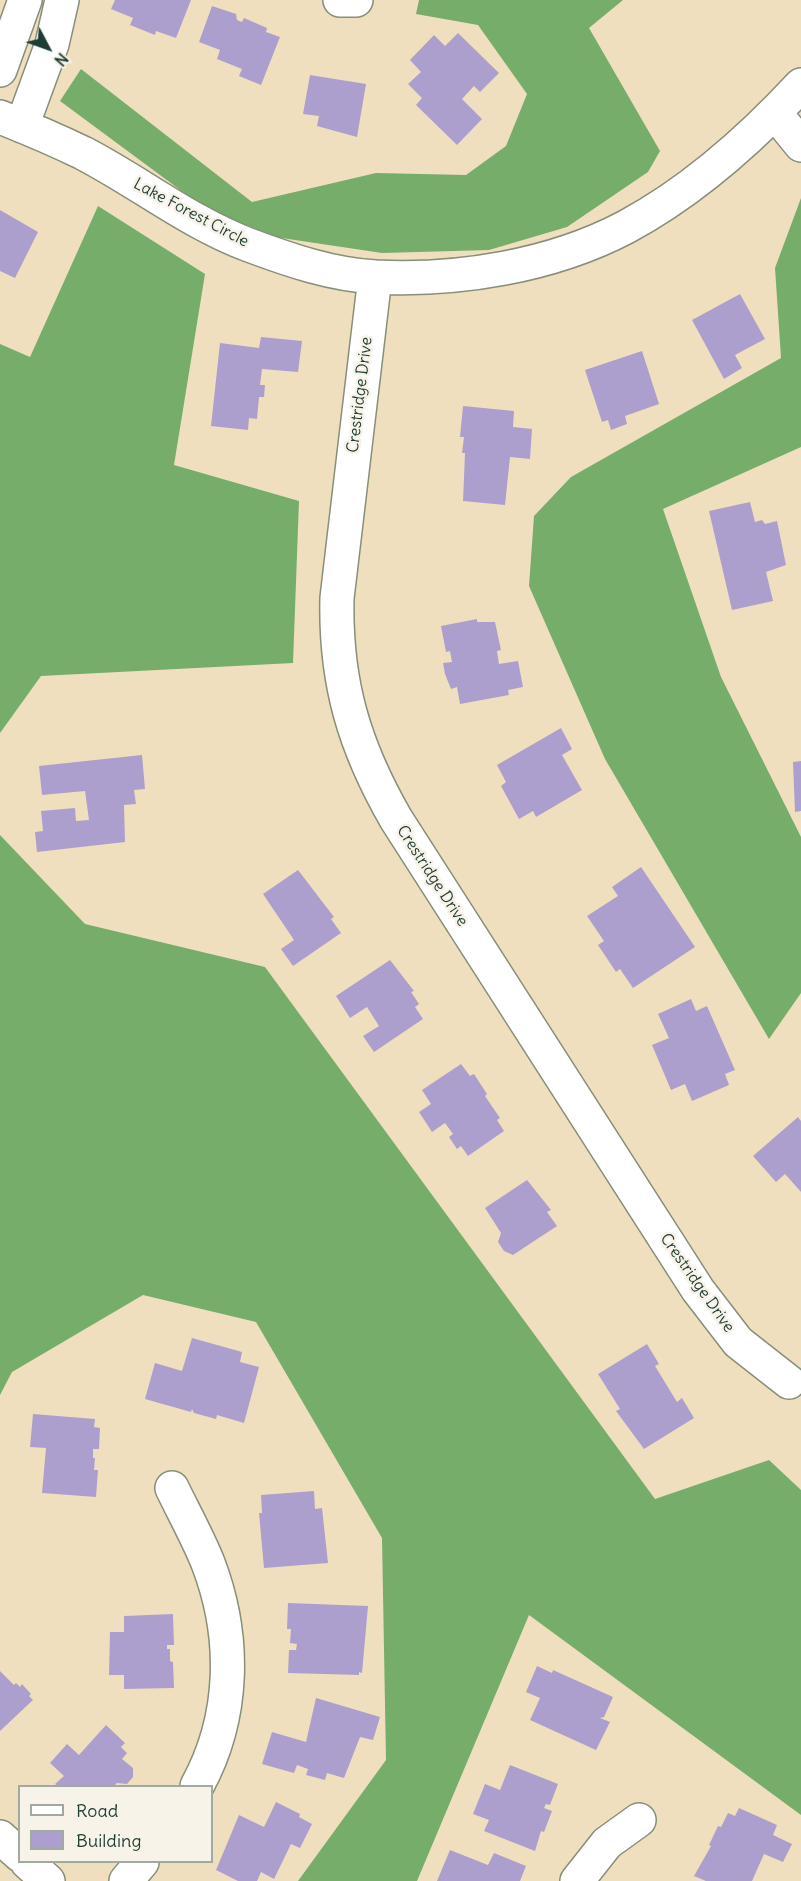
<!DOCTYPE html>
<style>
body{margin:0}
#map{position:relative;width:801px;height:1881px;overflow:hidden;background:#efdfbe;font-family:Delius,sans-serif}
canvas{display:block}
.legend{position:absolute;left:18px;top:1785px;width:195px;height:78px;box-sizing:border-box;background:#f7f3e8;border:2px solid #a1aaa0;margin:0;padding:8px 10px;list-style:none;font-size:18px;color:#1f3d34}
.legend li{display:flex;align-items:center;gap:12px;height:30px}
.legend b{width:30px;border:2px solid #a1aaa0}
.north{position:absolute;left:18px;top:18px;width:60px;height:60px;-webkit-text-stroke:4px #f7f3e8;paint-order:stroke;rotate:131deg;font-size:16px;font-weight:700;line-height:24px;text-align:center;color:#1f3d34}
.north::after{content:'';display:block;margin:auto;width:21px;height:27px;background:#1f3d34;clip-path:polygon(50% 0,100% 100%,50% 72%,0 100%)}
</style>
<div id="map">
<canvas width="801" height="1881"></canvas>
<ul class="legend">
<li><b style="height:8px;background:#fff"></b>Road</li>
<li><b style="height:16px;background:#ad9fcd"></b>Building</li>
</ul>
<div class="north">N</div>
</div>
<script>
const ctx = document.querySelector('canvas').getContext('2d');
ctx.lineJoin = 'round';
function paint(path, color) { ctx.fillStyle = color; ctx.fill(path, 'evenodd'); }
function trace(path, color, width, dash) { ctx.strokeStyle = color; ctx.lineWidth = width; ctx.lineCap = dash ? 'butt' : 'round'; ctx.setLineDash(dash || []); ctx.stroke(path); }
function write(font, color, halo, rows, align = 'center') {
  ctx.font = font + ' Delius,sans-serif'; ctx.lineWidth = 5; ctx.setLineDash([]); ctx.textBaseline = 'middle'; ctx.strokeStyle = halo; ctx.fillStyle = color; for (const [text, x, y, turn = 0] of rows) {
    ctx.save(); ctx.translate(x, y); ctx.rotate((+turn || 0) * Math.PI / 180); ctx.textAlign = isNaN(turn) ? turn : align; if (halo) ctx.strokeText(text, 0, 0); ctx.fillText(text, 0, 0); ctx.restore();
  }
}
paint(new Path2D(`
 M419 0H623L589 28 660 151 648 172 567 227 489 250 382 253 275 237 210 212 60 101 81 69 252 202 376 173 466 175 506 146 527 94 478 25 416 14Z
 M801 198V447L663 509 721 677 801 837V993L769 1039 605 759 529 586 534 516 571 477 781 358 775 268Z
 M98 206 205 274 174 465 299 501 293 663 41 676 0 733V344L30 357Z
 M0 835 85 924 265 967 655 1499 769 1460 801 1490V1815L529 1615 417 1881H298L386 1760 382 1538 256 1322 143 1295 12 1372 0 1395Z`), '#77ad6b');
paint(new Path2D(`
 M115 0H191L176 38 156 31 155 35 130 25 133 18 111 9Z
 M212 6 236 14 237 20 242 22 244 18 267 28 266 32 280 37 261 85 239 76 242 69 217 59 220 50 199 42Z
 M458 33 499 73 480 92 474 86 462 99 482 119 457 145 416 105 422 98 408 84 421 72 410 60 434 35 445 46Z
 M310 75 366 84 357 137 317 126 319 116 303 114Z
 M0 210 38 232 15 278 0 271Z
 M740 294 765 339 735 355 742 368 724 379 692 320Z
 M261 337 302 341 298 372 262 369 260 385H265L264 397H259L257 419 249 418 248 430 211 426 220 343 259 348Z
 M642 351 659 404 625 416 627 424 611 430 608 420 602 422 585 370Z
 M463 406 514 411 513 427 532 429 530 459 510 457 505 505 463 501 465 453H462L464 437H460Z
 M750 502 755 522 762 520 765 524 777 521 786 565 766 572 773 601 732 610 709 511Z
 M477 619V622H495L501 650 497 651 499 664 518 661 523 687 508 690 509 695 460 704 457 687 451 689 445 674 443 663 452 662 450 651 446 652 441 626Z
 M561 728 572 749 562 755 582 790 536 817 533 811 519 819 501 786 506 782 497 765Z
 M142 755 145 789 134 790 136 804 124 805 125 842 37 852 35 832 43 831 41 811 75 808 76 821 89 820 85 791 42 795 39 766Z
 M801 761V811L795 812 793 762Z
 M641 867 695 947 633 988 620 969 616 972 598 945 604 941 587 916 618 896 612 887Z
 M298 870 334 917 331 919 341 933 293 966 281 949 294 940 263 894Z
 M390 960 414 991 411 992 419 1004 415 1007 423 1019 374 1052 363 1036 379 1026 367 1007 350 1018 336 996Z
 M691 999 696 1011 707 1006 735 1070 725 1074 729 1085 692 1101 685 1084 671 1090 652 1045 669 1038 658 1014Z
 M461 1064 470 1076 474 1074 487 1094 485 1096 500 1118 497 1120 504 1131 468 1156 461 1146 457 1149 449 1137 453 1134 445 1123 432 1132 419 1112 431 1104 422 1090Z
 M798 1117 801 1121V1192L785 1174 776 1182 753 1156Z
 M527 1180 551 1210 547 1212 557 1226 513 1255 504 1251 498 1242 501 1233 485 1208Z
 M192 1338 242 1352 240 1362 259 1367 244 1423 217 1415 216 1419 194 1413 192 1409 191 1412 145 1399 155 1363 182 1371Z
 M647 1344 659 1364 655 1366 677 1402 682 1398 694 1418 644 1449 616 1411 620 1409 598 1374Z
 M33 1414 95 1419 94 1427 100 1428 99 1449H93V1458H95L94 1470H98L96 1497 42 1493 46 1448 30 1447Z
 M314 1491 315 1509 322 1508 328 1563 264 1568 259 1513H262L261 1495Z
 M288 1603 368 1606 362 1673 359 1672V1675L288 1673 289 1650H296L297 1644 290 1643 291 1629H287Z
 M173 1614 174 1645H167V1649H170V1661L173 1662 174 1688 124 1689V1675H109L110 1632H124V1616Z
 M537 1666 552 1673 553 1670 613 1697 604 1717 600 1718 610 1722 596 1750 530 1720 540 1698 526 1692Z
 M0 1671 14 1685 16 1683 20 1687 22 1684 31 1694 29 1696 33 1700 0 1731Z
 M316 1698 380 1717 373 1740 360 1737 344 1778 327 1773 325 1780 306 1775 308 1769 297 1765 294 1773 262 1764 272 1732 306 1742Z
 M106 1725 125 1743 121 1747 127 1753 122 1759 133 1768V1777L127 1784 117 1783 114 1786H58L55 1784 64 1776 50 1763 67 1744 79 1755Z
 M510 1765 558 1784 550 1805 546 1804 544 1808 552 1811 544 1832 541 1831 535 1851 484 1831 489 1820 473 1814 485 1784 500 1790Z
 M276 1802 300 1814 299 1817 312 1824 300 1848 291 1844 274 1879 261 1872 257 1881H238L216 1870 239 1815 264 1827Z
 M739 1808 777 1825 773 1835 792 1844 783 1862 764 1854 752 1881H706L694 1876 711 1846 709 1845 718 1826 721 1827 728 1813 735 1816Z
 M450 1850 488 1865 494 1853 526 1866 520 1881H437Z`), '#ad9fcd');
const minor = new Path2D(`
 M340 0H356
 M0 70 25 0
 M775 113 801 145
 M0 117C28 128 56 140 83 153 139 182 190 223 249 245 289 260 333 275 376 277 459 281 552 266 626 227 693 191 750 140 801 85
 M22 126 52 44 62 0
 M375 277 337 598C335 682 354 746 396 819L698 1290 738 1342 789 1382
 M172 1488C184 1513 198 1538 208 1563 236 1636 235 1717 197 1786
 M0 1837 20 1855
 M27 1862 48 1881
 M126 1881 142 1862
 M577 1881 607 1843 639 1820`);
trace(minor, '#878e79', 36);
trace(minor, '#fff', 33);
write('16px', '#1f3d34', '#f7f3e8', [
 ["Lake Forest Circle",191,213,28],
 ["Crestridge Drive",360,395,-83],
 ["Crestridge Drive",432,876,57],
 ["Crestridge Drive",697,1283,55]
]);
</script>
